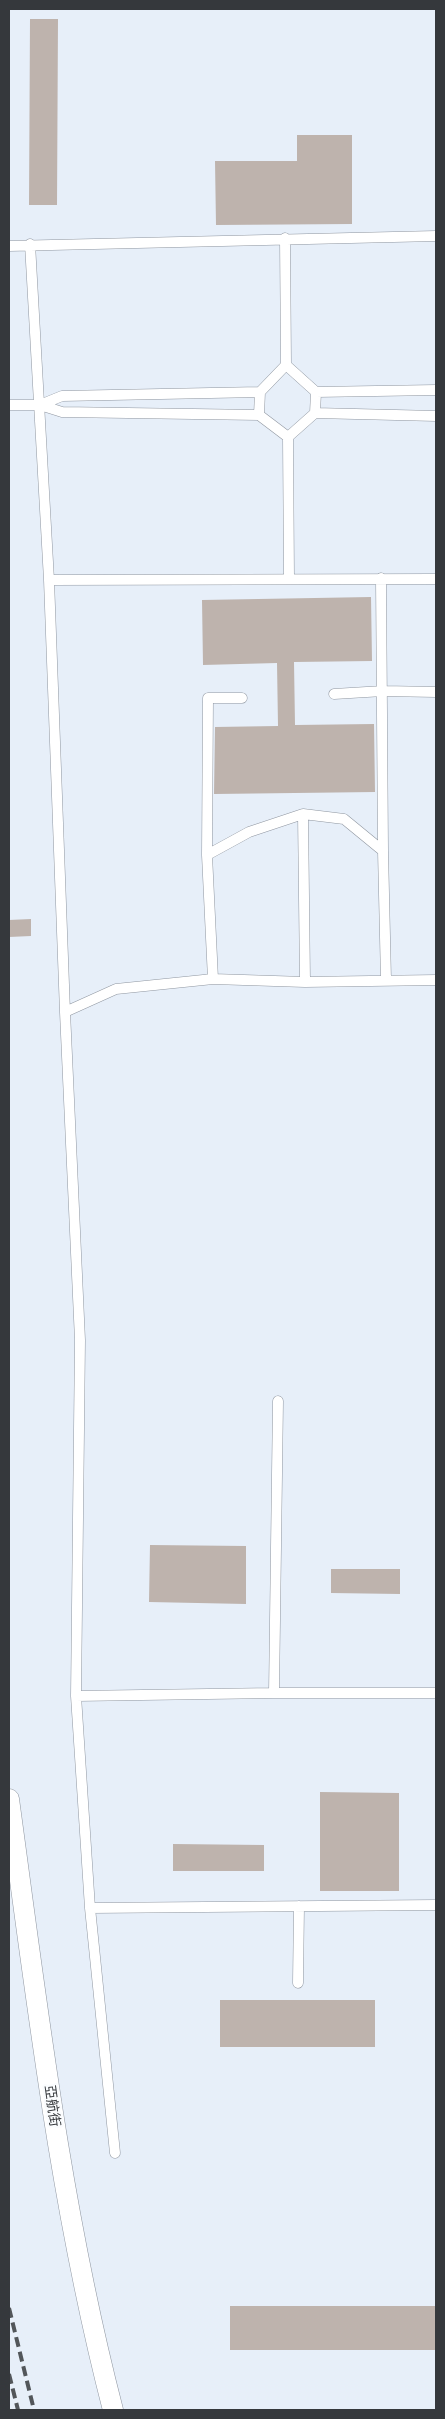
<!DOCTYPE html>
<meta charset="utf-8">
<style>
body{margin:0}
#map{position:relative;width:445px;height:2419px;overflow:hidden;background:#e7eff9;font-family:"Alegreya Sans",sans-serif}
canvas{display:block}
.frame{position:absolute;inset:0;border:10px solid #35383c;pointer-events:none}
</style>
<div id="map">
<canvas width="445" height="2419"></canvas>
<div class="frame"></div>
</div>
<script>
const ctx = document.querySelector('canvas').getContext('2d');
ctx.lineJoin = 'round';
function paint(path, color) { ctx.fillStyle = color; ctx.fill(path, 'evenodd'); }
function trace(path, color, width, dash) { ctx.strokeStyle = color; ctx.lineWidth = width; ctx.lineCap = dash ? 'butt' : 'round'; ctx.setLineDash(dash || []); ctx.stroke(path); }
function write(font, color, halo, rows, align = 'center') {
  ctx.font = font + ' "Alegreya Sans","Noto Sans TC",sans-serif'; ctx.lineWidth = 4.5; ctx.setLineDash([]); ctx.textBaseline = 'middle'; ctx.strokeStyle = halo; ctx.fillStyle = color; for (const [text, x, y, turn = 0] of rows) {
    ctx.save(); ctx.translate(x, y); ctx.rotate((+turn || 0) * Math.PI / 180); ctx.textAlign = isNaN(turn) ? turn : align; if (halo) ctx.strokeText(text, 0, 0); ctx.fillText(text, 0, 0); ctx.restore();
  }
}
paint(new Path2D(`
 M30 19H58L57 205H29Z
 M297 135H352V224L216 225 215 161H297Z
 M371 597 372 661 294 662 295 725 374 724 375 792 214 794 215 727 278 726 277 663 203 665 202 600Z
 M31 919V936L9 937V920Z
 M150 1545 246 1546V1604L149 1602Z
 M331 1569H400V1594L331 1593Z
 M320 1792 399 1793V1891H320Z
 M173 1844 264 1845V1871H173Z
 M220 2000H375V2047H220Z
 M230 2306H436V2350H230Z`), '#beb3ad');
const service = new Path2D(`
 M285 238 286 365
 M30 244 49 580 65 1012 80 1340 76 1696 90 1908 115 2153
 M9 246 436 236
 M9 405H40L62 396 260 392 286 365 316 392 436 390
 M40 405 62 412 259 415 288 437 315 413 436 416
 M315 413 316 392
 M259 415 260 392
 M288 437 289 579
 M381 578 383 851
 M49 580 436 579
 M334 694 383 691 436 692
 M303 814 305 982
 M207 855 208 698H242
 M213 979 207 855 249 832 303 814 344 819 383 851 386 980
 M65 1012 116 989 213 979 305 982 436 980
 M274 1693 278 1401
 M76 1696 274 1693H436
 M90 1908 436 1905
 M298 1983 299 1906`);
const minor = new Path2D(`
 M9 1799C37 2004 61 2210 113 2410`);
trace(service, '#8f96a0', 11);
trace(minor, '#8f96a0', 21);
trace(service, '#fff', 10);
trace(minor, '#fff', 20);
trace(new Path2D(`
 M9 2308 34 2410
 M9 2374 18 2410`), '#52565a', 4, [10, 5]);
write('14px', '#35383c', '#fafcfe', [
 ["亞航街",52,2106,82]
]);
</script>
